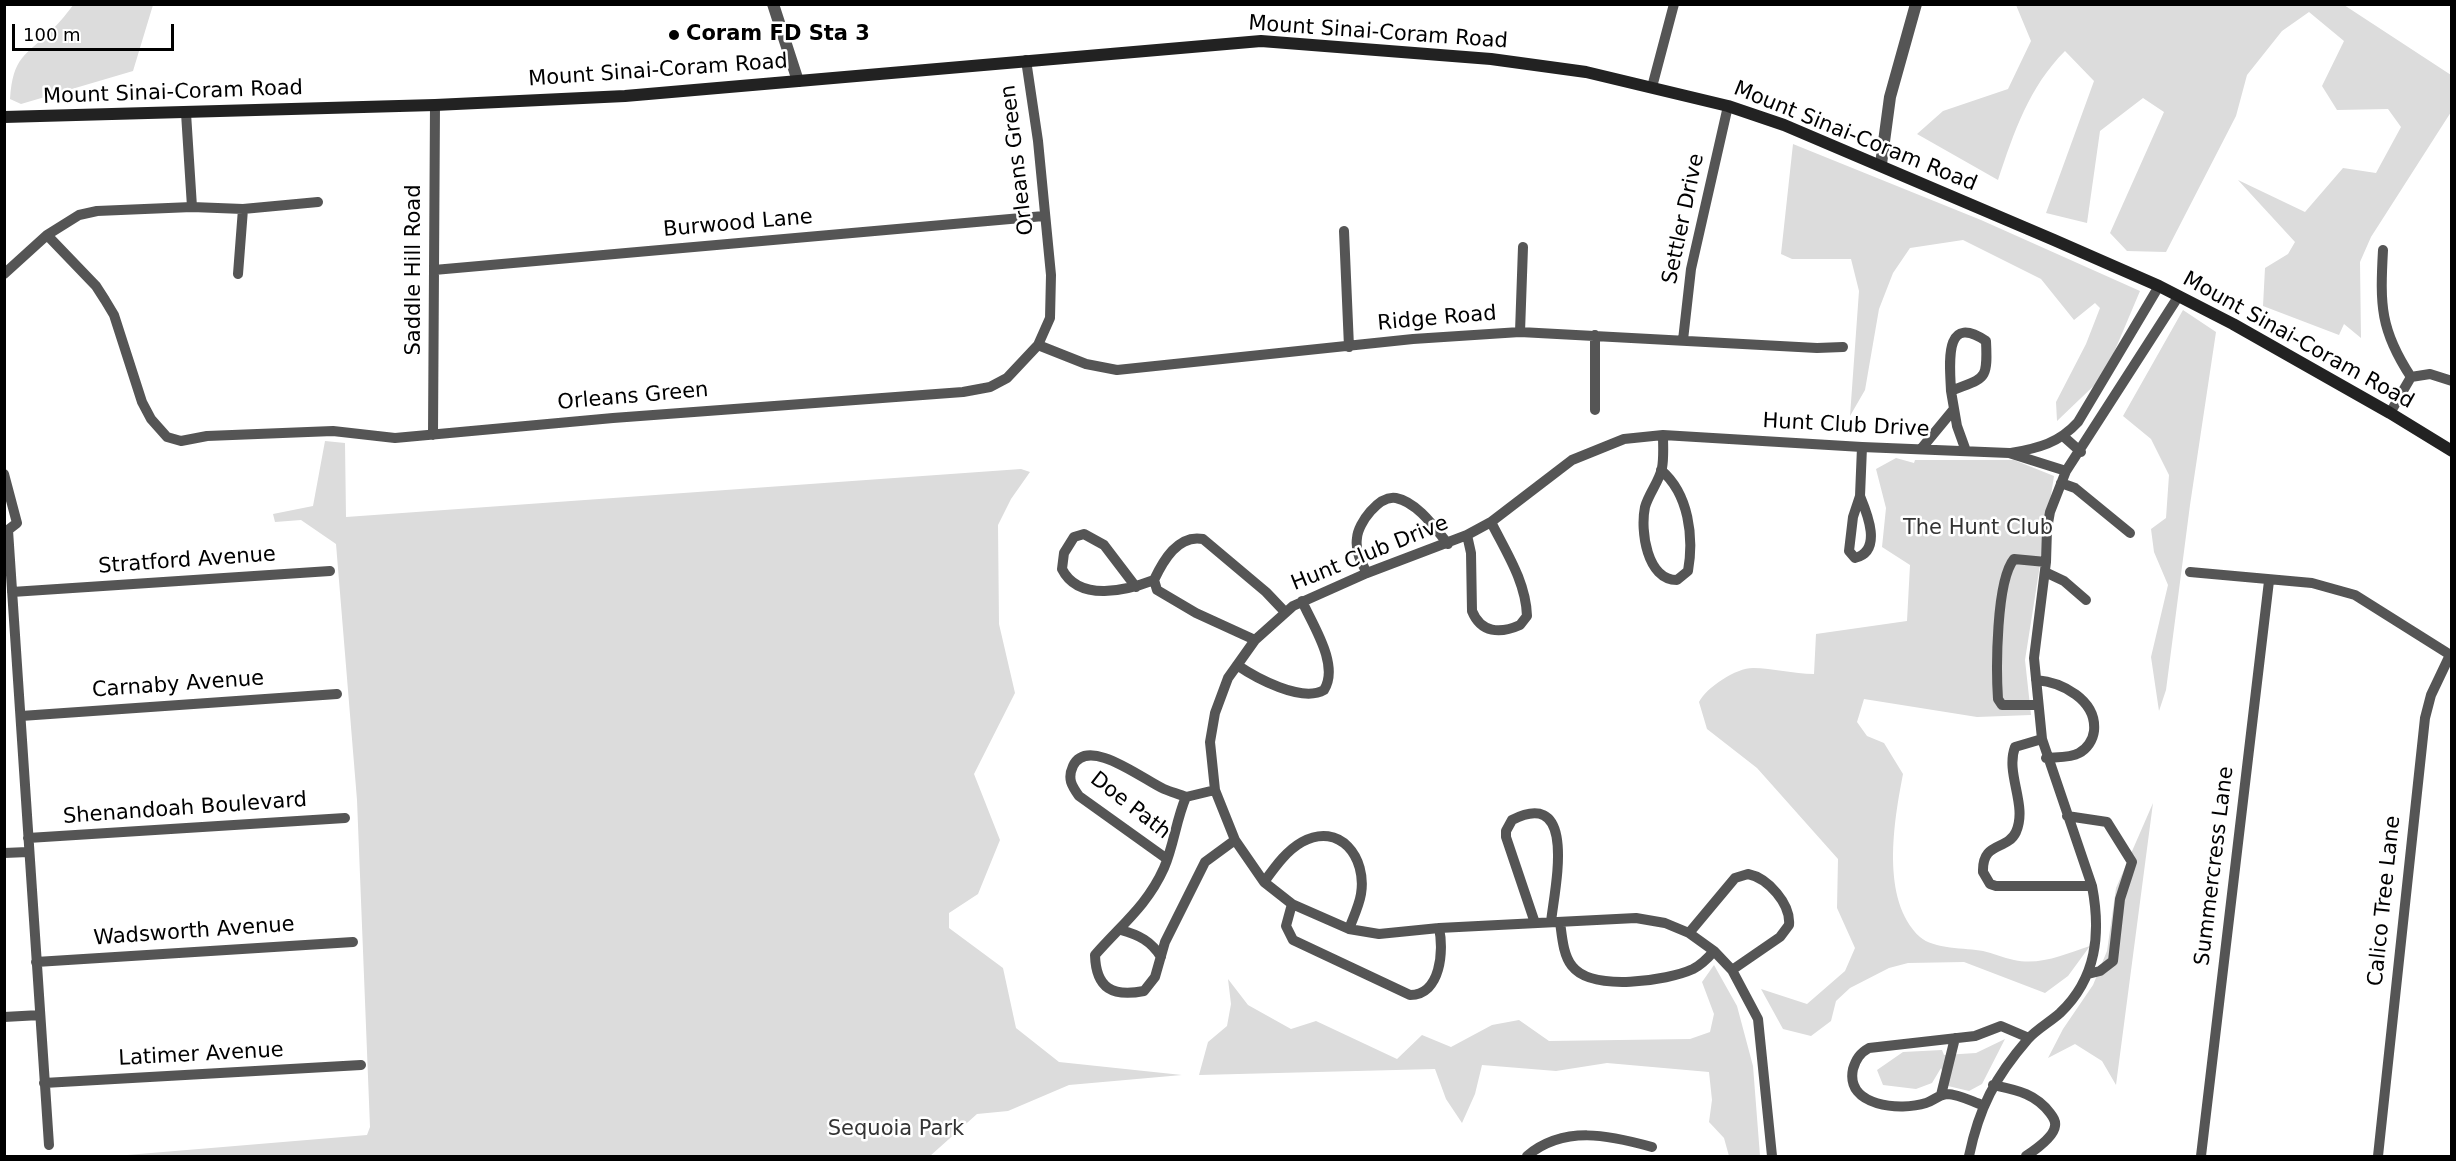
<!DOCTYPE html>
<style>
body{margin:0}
#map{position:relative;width:2456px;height:1161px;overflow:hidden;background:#fff;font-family:"DejaVu Sans",sans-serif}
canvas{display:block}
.frame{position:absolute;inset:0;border:6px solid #000;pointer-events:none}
.scale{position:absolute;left:12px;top:24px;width:162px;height:27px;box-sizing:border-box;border:3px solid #000;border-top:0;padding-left:8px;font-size:18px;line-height:21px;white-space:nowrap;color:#000;-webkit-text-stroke:4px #fff;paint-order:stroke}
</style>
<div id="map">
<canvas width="2456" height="1161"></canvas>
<div class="frame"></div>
<div class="scale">100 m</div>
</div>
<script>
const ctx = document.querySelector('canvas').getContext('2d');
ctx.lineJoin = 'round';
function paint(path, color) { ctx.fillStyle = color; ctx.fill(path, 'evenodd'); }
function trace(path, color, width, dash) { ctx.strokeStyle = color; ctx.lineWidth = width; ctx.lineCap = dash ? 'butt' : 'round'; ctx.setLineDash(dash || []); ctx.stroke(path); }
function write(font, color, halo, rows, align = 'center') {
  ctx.font = font + ' "DejaVu Sans",sans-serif'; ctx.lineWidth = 5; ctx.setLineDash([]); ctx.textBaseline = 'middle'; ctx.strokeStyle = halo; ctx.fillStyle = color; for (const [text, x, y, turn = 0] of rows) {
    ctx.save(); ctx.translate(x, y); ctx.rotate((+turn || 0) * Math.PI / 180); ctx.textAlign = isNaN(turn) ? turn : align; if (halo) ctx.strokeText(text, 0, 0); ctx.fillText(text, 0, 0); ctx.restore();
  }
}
paint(new Path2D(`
 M74 4 153 5 133 71 21 104 10 99C13 56 25 56 52 30 60 22 67 13 74 4Z
 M2016 5H2344L2451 75V112L2371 237 2360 262 2361 338 2344 324 2339 335 2263 306 2265 268 2288 254 2295 242 2238 180 2305 212 2343 168 2376 173 2401 127 2388 109 2337 110 2322 86 2344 41 2309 12 2282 31 2247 75 2236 116 2166 252 2127 251 2110 233 2164 112 2143 98 2100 131 2087 223 2046 213 2094 81 2065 51C2029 87 2014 132 1998 180L1917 134 1943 111 2008 89 2031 41Z
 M1793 144 1981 220 2140 291 2104 376 2057 421 2056 402 2086 344 2100 308 2095 303 2074 320 2041 279 1963 240 1910 248 1893 273 1879 309 1865 390 1850 416 1859 291 1851 259H1792L1781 254Z
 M2183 310 2216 332 2190 505 2166 690 2159 711 2151 657 2168 585 2154 552 2151 529 2166 518 2169 475 2151 439 2123 416Z
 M325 441 345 443 346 517 1021 469 1030 472 1011 499 998 525 999 624 1015 693 974 774 1000 840 978 894 949 913V928L1003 968 1016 1028 1059 1062 1182 1075 1069 1085 1008 1111 977 1114 930 1156H115L367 1135 370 1127 357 800 336 544 301 520 275 522 273 514 313 506Z
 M1896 458 1914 463 1915 460H2014L2054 476 2025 660 2031 715 1977 717 1864 699 1857 722 1867 736 1884 743 1903 774C1894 821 1880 900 1920 937 1933 949 1966 948 1983 951 1993 953 2003 958 2014 960 2040 966 2065 954 2090 946L2068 976 2045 993 1964 962 1908 963 1889 968 1850 988 1836 1001 1831 1021 1811 1036 1783 1029 1761 989 1807 1004 1845 971 1855 948 1837 908 1838 859 1757 768 1707 729 1699 702C1707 687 1736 668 1753 668 1773 668 1793 674 1814 674L1816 634 1907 621 1910 565 1882 547 1886 508 1876 469Z
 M2153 803 2116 1085 2102 1061 2075 1044 2048 1058 2063 1029 2093 985 2107 951 2116 888Z
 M1714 965 1737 1006 1753 1066 1760 1156H1729L1724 1138 1709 1122 1712 1100 1709 1072 1607 1063 1556 1071 1482 1065 1475 1094 1462 1123 1446 1099 1435 1069 1199 1075 1208 1042 1227 1026 1231 1004 1228 979 1248 1005 1291 1029 1316 1021 1397 1059 1422 1035 1451 1047 1492 1025 1519 1020 1549 1041 1690 1039 1710 1032 1714 1014 1702 982Z
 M2005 1039 1982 1084 1969 1091 1948 1086 1941 1068 1932 1083 1916 1089 1883 1085 1877 1070 1903 1052 1942 1050 1944 1055 1976 1053Z`), '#dcdcdc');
trace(new Path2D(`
 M1652 87 1674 4
 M186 113 192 207
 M1344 231 1349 347
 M47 235 96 286 105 300 114 315 142 402 151 419 167 437 181 441 207 436 333 431 395 438 613 418 963 392 990 387 1007 378 1038 345 1050 318 1051 275 1038 141 1026 60
 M2383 250C2380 305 2380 330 2411 377
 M434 270 1044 216
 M4 274 47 235 79 215 97 211 192 207 243 209 318 202
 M238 274 243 209
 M1520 332 1523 247
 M1683 340 1691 269 1728 106
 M1038 345 1086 364 1117 370 1413 339 1520 332 1817 348 1843 347
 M1951 391C1950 365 1943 312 1986 341 1988 382 1985 377 1951 391L1957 426 1966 451
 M1595 410V335
 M2390 413 2411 377 2430 374 2452 381
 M433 435 435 105
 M2063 436 2081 452
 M1921 449 1954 409
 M2011 453C2039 448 2059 443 2078 422L2159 286
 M1661 470C1689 494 1694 537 1688 571L1677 580C1647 580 1640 531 1645 507 1649 493 1659 482 1662 468 1664 457 1663 446 1663 435
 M4 474 17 523 8 530 49 1145
 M2061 483 2075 488 2130 533
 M1860 496C1867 513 1883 551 1855 558L1849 551 1853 517 1860 496 1862 447
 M1467 535 1471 553 1472 611C1481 633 1500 634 1520 625L1527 616C1526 582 1506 552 1491 522
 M2045 572 2064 581 2086 600
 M2190 572 2312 583 2355 595 2452 656
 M1367 573C1361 562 1355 551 1357 538 1358 523 1379 495 1396 498 1417 502 1435 528 1448 544
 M1136 587 1104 545 1084 534 1074 537 1064 553 1062 569C1079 603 1128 590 1154 580
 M12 592 330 571
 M1255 640 1196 613 1157 590 1154 580C1163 561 1178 534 1203 539L1266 592 1285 612
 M1237 665C1256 678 1302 703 1324 690 1340 665 1312 624 1302 601
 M2036 680C2062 682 2097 700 2094 731 2093 740 2087 749 2079 753 2071 758 2055 757 2046 758
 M2038 705H2002L1998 699C1996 669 1996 581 2014 559L2046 562
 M21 716 337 694
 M2042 739 2015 747C2005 774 2028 805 2016 832 2007 851 1982 841 1983 872L1990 884 1996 886H2092
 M1186 797C1176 820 1174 845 1164 868 1147 906 1121 925 1095 955 1096 989 1113 997 1144 991L1155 977 1165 942 1205 862 1235 840
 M1186 797 1215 790
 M2067 816 2107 822 2132 862 2120 899 2113 961 2100 971 2088 974
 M28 838 345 818
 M4 853 28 852
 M1167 859 1079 796C1072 786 1067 779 1073 766 1088 735 1145 781 1164 789 1171 792 1179 794 1186 797
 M1264 882C1275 867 1286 851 1302 842 1340 821 1367 858 1361 894 1359 906 1353 918 1349 929
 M1292 904 1286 926 1293 940 1410 995C1441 995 1444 950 1439 928
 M1560 922C1562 936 1563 955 1572 966 1592 992 1667 981 1693 969 1701 965 1708 958 1714 951
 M1535 923 1506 837V831L1512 820C1579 786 1554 891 1551 922
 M1121 930C1139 935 1151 941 1161 957
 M1689 933 1735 878 1748 874C1768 878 1791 904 1789 925L1780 937 1732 970
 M36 962 353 942
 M4 1017 40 1015
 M44 1083 361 1065
 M1993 1085C2016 1090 2035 1093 2050 1113 2053 1117 2056 1121 2055 1126 2054 1137 2035 1150 2026 1156
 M1941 1095 1955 1038
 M1982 1105C1971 1101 1958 1094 1947 1094 1938 1095 1933 1101 1926 1103 1901 1111 1845 1107 1853 1069 1856 1059 1860 1053 1869 1048L1975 1036 2001 1026 2029 1038
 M1527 1156C1564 1125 1609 1135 1652 1147
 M1772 1156 1758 1019 1732 970 1714 951 1689 933 1665 923 1636 918 1439 928 1379 934 1349 929 1292 904 1264 882 1235 840 1215 790 1210 742 1215 713 1228 678 1255 640 1293 606 1367 573 1467 535 1491 522 1572 460 1624 439 1663 435 1862 447 2009 453 2066 471
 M1969 1156C1979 1108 1995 1077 2028 1039 2037 1029 2050 1022 2060 1013 2097 978 2101 933 2092 886L2042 739 2034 658 2046 562 2047 529 2050 512 2066 471 2178 297
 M2201 1156 2269 581
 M2378 1156 2425 718 2431 695 2450 655`), '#555', 10);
trace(new Path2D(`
 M773 4 798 81
 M1881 164 1890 97 1916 4`), '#555', 12);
trace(new Path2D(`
 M4 117 435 105 625 96 1261 41 1491 59 1586 72 1728 106 1784 125 2054 240 2159 286 2233 324 2390 413 2452 451`), '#222', 12);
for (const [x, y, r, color] of [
 [674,35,6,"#000"]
]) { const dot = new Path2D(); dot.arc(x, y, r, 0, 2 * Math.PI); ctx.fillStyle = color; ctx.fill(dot); trace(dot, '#fff', 2); }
write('21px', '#000', '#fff', [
 ["Mount Sinai-Coram Road",1378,33,4],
 ["Mount Sinai-Coram Road",658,71,-4],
 ["Mount Sinai-Coram Road",173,93,-2],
 ["Mount Sinai-Coram Road",1855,137,22],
 ["Orleans Green",1018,160,-97],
 ["Settler Drive",1684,219,-78],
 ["Burwood Lane",738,224,-5],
 ["Saddle Hill Road",415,270,-90],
 ["Ridge Road",1437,319,-5],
 ["Mount Sinai-Coram Road",2298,341,29],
 ["Orleans Green",633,397,-5],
 ["Hunt Club Drive",1846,426,3],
 ["Hunt Club Drive",1370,554,-22],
 ["Stratford Avenue",187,561,-4],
 ["Carnaby Avenue",178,685,-4],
 ["Doe Path",1130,806,38],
 ["Shenandoah Boulevard",185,809,-4],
 ["Summercress Lane",2215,866,-83],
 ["Calico Tree Lane",2385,901,-84],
 ["Wadsworth Avenue",194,932,-4],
 ["Latimer Avenue",201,1055,-3]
]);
write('bold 21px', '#000', '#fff', [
 ["Coram FD Sta 3",686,35]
], 'left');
write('21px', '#333', '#fff', [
 ["The Hunt Club",1978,529],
 ["Sequoia Park",896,1130]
]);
</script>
